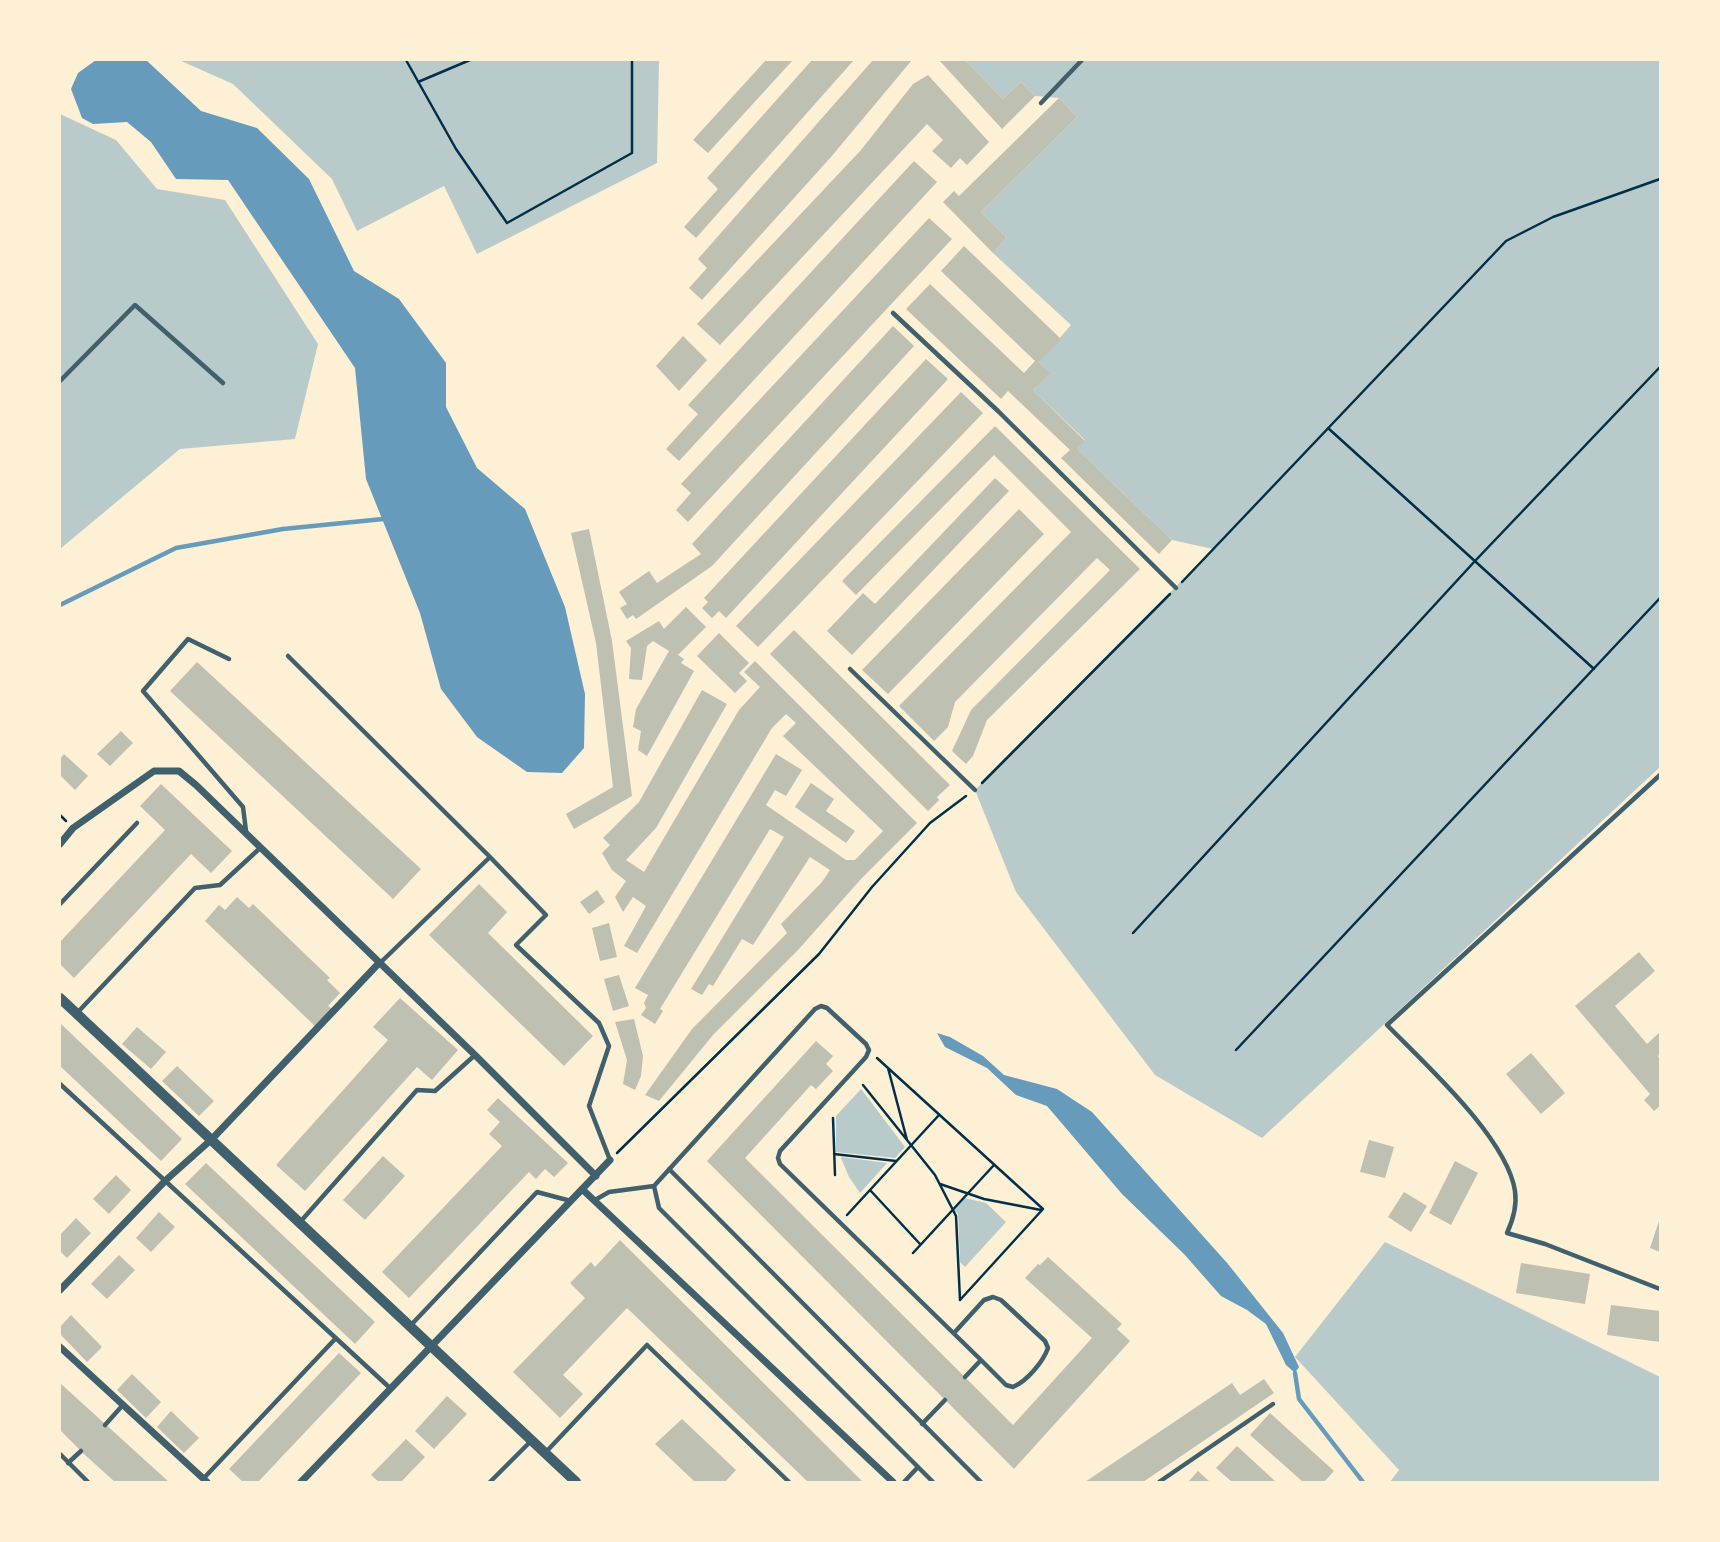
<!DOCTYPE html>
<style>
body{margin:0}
#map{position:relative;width:1720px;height:1542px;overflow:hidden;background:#fdf0d5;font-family:"Noto Sans",sans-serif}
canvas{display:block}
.frame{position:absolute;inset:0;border:61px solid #fdf0d5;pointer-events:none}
</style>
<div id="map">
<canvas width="1720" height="1542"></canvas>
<div class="frame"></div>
</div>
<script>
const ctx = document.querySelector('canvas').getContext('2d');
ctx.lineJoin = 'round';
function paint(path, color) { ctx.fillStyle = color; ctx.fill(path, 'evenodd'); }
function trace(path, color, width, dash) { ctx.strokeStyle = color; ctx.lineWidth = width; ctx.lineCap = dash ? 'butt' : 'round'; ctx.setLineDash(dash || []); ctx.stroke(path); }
paint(new Path2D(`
 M179 60H659L657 163 477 254 444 186 357 231 332 179 233 84Z
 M965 60H1660V767L1262 1138 1155 1075 1016 892 975 790 1213 549 1172 540 1077 449 1085 440 1033 390 1049 373 1039 362 1071 325 993 253 1007 238 981 212 1077 117 1059 98 1035 96 1021 82 1003 99Z
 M60 114 116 140 157 189 225 200 318 344 295 439 180 449 60 549Z
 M861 1089 905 1147 895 1158 836 1152V1116Z
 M841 1158V1157L887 1163 860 1193 849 1177Z
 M965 1198 986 1203 1006 1222 965 1267 960 1262 958 1214 954 1210Z
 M1385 1242 1660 1377V1482H1390L1399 1470 1295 1357Z`), '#b9caca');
paint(new Path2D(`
 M96 60H146L201 111 257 128 309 179 354 271 399 299 446 363V407L477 468 525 509 565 607 585 694 584 748 562 773 527 772 477 737 441 689 420 613 366 479 355 368 228 180 176 179 151 142 127 122 93 124 82 118 71 89 78 73Z
 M937 1033 950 1037 983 1056 1004 1075 1057 1089 1092 1112 1228 1264 1283 1333 1299 1367 1295 1373 1286 1365 1266 1324 1247 1310 1221 1296 1184 1254 1122 1194 1047 1106 1016 1095 987 1068 945 1047Z`), '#669bbc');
trace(new Path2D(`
 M60 605 176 548 283 529 383 519
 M1295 1373 1299 1399 1363 1482`), '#669bbc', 4.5);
paint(new Path2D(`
 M766 60H793L708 153 693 140Z
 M812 60H854L696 238 684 227 718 189 707 178Z
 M873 60H912L831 157 702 300 689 288 707 268 698 259Z
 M939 60H965L1003 99 1021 82 1035 96 1002 129Z
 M928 75 989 142 967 165 960 158 951 168 932 151 943 140 927 124 720 345 697 324 861 150 913 84Z
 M1059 98 1077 117 981 212 1007 238 993 253 943 202 954 191 959 196Z
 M914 161 937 182 679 461 666 449 698 414 688 405Z
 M929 218 952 239 688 522 676 510 691 493 681 484Z
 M964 246 1061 339 1039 362 1050 373 1033 390 1085 441 1077 449 1172 540 1159 554 1061 458 1070 450 1008 391 1001 399 906 309 930 284 1024 373 1035 361 941 271Z
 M893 326 914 346 712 566 636 619 633 615 627 619 620 608 627 604 619 592 649 571 657 583 701 554 692 544Z
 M683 336 707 360 679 391 656 366Z
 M926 359 948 379 726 618 719 611 712 618 702 608 708 602 704 598Z
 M961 392 983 413 758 647 736 626Z
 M995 426 1140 569 987 720 973 756 966 764 952 751 971 710 1110 570 1097 558 955 702 948 727 934 741 899 706 1071 532 994 455 856 595 842 581Z
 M995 478 1009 491 852 655 827 631 863 593 875 604Z
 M1019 509 1044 534 888 694 862 670Z
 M589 529 612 641 632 796 574 829 566 814 613 787 596 643 571 533Z
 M686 607 706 627 678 655 684 659 681 663 694 671 647 756 638 750 641 731 633 727 636 709 669 651 653 641 647 646 642 680 629 679 631 648 626 641 659 621 664 629Z
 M794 630 950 785 937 797 939 800 928 811 770 654Z
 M719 633 749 663 739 673 747 681 735 693 697 656Z
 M755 661 917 823 862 878 798 950 713 1035 659 1101 645 1095 692 1029 787 933 781 924 822 882 830 870 810 857 753 945 742 939 713 986 709 984 702 995 691 989 784 837 770 829 660 1009 663 1011 655 1024 641 1015 646 1008 644 1003 648 995 635 988 776 754 802 770 786 796 775 790 766 805 846 860H855L883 831 783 736 796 723 786 714 772 728 637 953 624 946 646 906 633 897 623 912 615 897 626 881 612 870 602 853 610 845 603 838 639 802 702 690 727 704 656 828 626 860 644 872 739 710 760 687 744 672Z
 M197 662 421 869 393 899 170 691Z
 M121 731 133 743 110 766 97 754Z
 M64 754 88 776 75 790 60 775V759Z
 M811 783 834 799 826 811 855 831 846 843 795 807Z
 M161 784 232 851 211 873 191 854 74 978 60 964V942L165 830 140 806Z
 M479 884 507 912 488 933 593 1036 564 1066 429 935Z
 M597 890 605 902 589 914 580 902Z
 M237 897 249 908 253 904 330 978 327 980 340 993 328 1006 332 1009 315 1026 205 921 219 905 225 910Z
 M609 923 617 957 600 961 592 928Z
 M1639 952 1655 971 1615 1006 1647 1044 1660 1032V1054L1658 1056 1660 1060V1106L1654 1111 1644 1100 1650 1094 1575 1006Z
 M619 975 629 1006 613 1011 604 979Z
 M400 998 458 1050 432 1080 417 1067 305 1191 276 1165 388 1040 373 1027Z
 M634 1019 643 1056 641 1076 635 1090 623 1084 627 1060 615 1022Z
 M60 1023 182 1139 161 1161 60 1066Z
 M137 1027 166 1052 151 1069 122 1044Z
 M816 1041 833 1056 826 1064 833 1071 816 1089 811 1085 745 1158 1013 1425 1092 1338 1025 1278 1038 1264 1040 1265 1048 1257 1122 1324 1117 1329 1130 1341 1014 1469 707 1161Z
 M1531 1053 1565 1093 1541 1114 1506 1074Z
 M177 1066 214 1101 199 1116 162 1081Z
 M498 1098 568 1163 554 1177 545 1169 536 1179 529 1172 409 1298 382 1272 502 1146 489 1134 500 1122 487 1110Z
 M1369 1140 1394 1147 1385 1178 1360 1172Z
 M383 1156 405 1176 365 1220 343 1200Z
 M1455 1161 1478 1173 1451 1225 1429 1213Z
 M206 1163 375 1322 355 1344 185 1184Z
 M116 1175 131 1190 109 1214 93 1199Z
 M1404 1192 1427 1206 1411 1232 1388 1217Z
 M159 1212 175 1227 151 1252 136 1238Z
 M76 1218 91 1233 67 1258 60 1251V1235Z
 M1660 1218V1252L1650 1248Z
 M620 1240 632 1252 863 1482H808L627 1308 563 1375 583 1394 560 1418 513 1372 585 1298 570 1283 591 1262 595 1267Z
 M119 1255 135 1270 107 1299 91 1284Z
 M1521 1263 1590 1274 1585 1304 1516 1293Z
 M1611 1305 1660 1311V1342L1607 1335Z
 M71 1315 102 1347 87 1362 60 1334V1327Z
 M339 1353 361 1373 258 1482H243L229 1469Z
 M132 1374 161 1402 146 1418 117 1390Z
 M1264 1379 1274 1393 1143 1482H1085L1232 1383 1240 1395Z
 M60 1383 169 1482H115L85 1455 60 1430Z
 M447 1396 467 1414 434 1449 415 1431Z
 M171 1411 199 1438 184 1453 157 1427Z
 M1270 1413 1334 1471 1324 1482H1303L1250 1435Z
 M682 1419 736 1470 725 1482H695L655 1444Z
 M406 1439 425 1457 401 1482H379L371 1475Z
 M1237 1446 1276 1482H1232L1216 1468Z
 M1198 1471 1210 1482H1188Z`), '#bec0b2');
trace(new Path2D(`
 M406 60 456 149 507 223 632 153V60
 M418 82 470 60
 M1328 428 1594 669
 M1182 582 1506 241 1553 217 1660 179
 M982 783 1170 594
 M60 815 66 821
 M1133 933 1475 561 1660 367
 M1236 1050 1660 598
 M877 1058 1043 1209 960 1300
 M888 1068 907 1140
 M863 1085 935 1175 956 1216 960 1300
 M833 1118 835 1175
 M617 1153 819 954 872 887 930 823 966 796
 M834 1154 896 1161
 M940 1184 984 1199 1041 1210
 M870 1190 920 1244
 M847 1215 939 1115
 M913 1253 994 1165`), '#003049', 2.5);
trace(new Path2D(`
 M1041 103 1082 60
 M893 313 998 411 1176 588
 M60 381 135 305 223 383
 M288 656 490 857 380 963
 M229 659 188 639 143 691 243 807 246 831
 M850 669 975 790
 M1660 775 1387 1025C1425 1064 1507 1138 1515 1191 1517 1205 1513 1220 1507 1233L1545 1244 1660 1289
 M490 857 546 915 516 945 599 1023 609 1046 589 1106 610 1160
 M60 904 137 823
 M77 1013 195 888 220 885 259 849
 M60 1084 390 1388
 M669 1169 981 1482
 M654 1186 659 1208 933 1482
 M595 1200 609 1192 654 1186 815 1009 821 1006 827 1008 866 1044 869 1050 866 1057 780 1151 778 1158 780 1164 981 1360 965 1377
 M301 1221 417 1090 435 1091 475 1055
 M411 1325 537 1192 571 1201
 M954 1333 984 1300 993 1297 1001 1300 1045 1341 1048 1348C1043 1362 1027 1381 1013 1387L1006 1385 981 1360
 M922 1424 945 1400
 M105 1425 122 1406
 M545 1453 647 1345 789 1482
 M60 1454 88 1482
 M68 1463 81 1451
 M203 1479 336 1338
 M490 1482 531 1441
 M904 1482 918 1467
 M1159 1482 1273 1404`), '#3f606c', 4.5);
trace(new Path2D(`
 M60 844 73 828 154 771H179L196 785 475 1055 596 1176
 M582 1189 893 1482
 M60 1290 166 1180 212 1139 379 963
 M60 1347 207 1482
 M301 1482 610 1160`), '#3f606c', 7);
trace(new Path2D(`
 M60 998 576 1482`), '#3f606c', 10);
</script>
